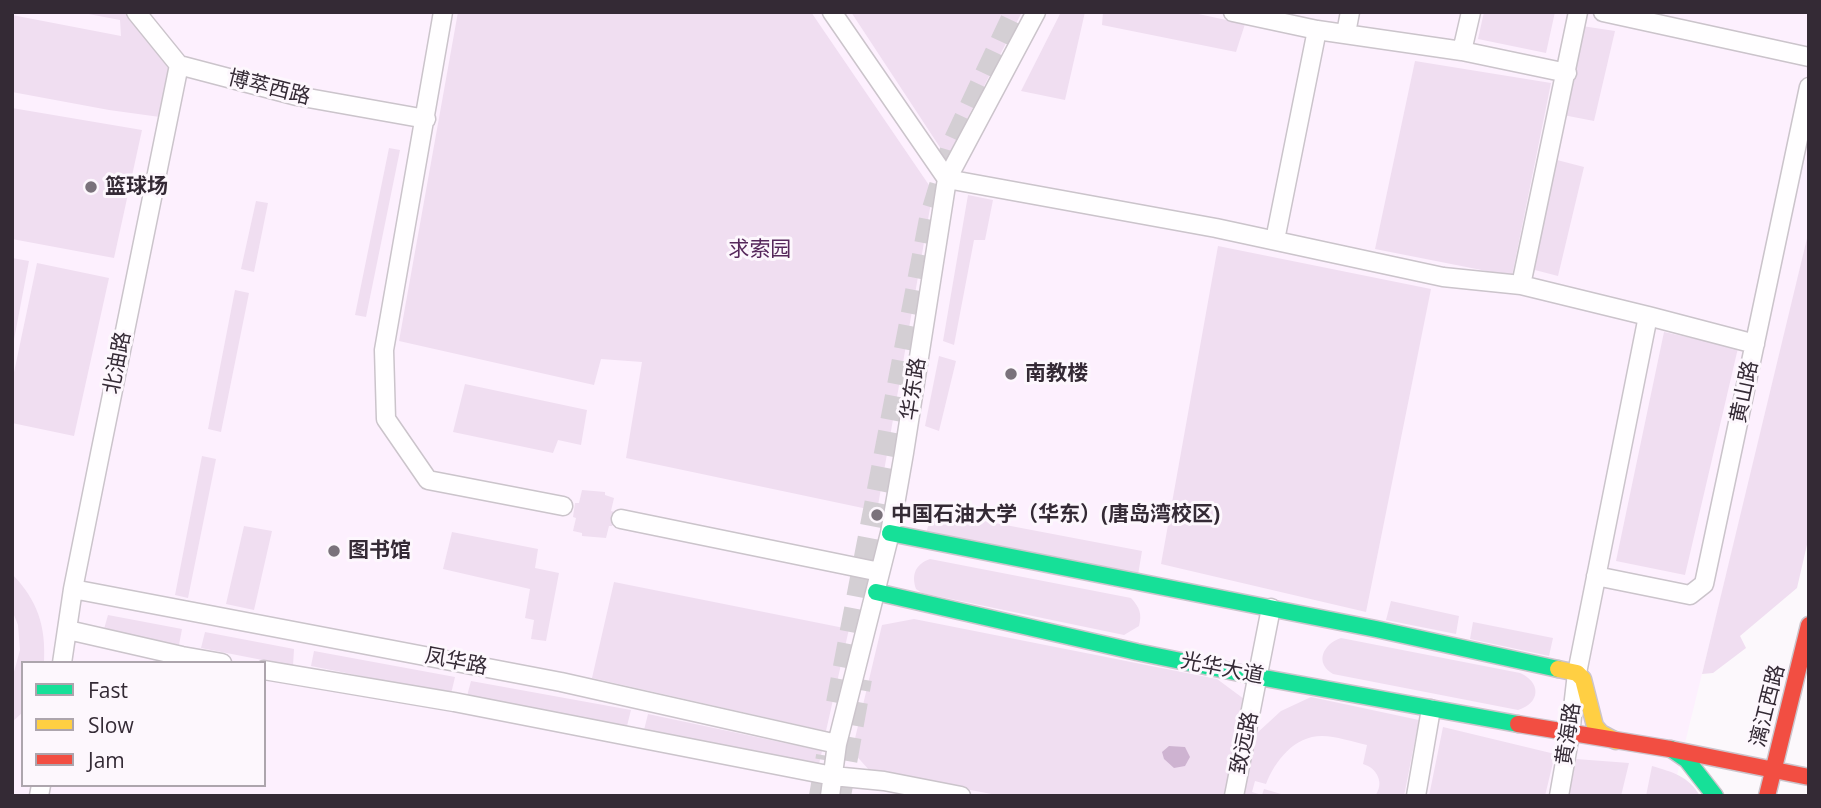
<!DOCTYPE html>
<meta charset="utf-8">
<style>
body{margin:0}
#map{position:relative;width:1821px;height:808px;overflow:hidden;background:#fcf8fc;font-family:"Open Sans",sans-serif}
canvas{display:block}
.frame{position:absolute;inset:0;border:14px solid #342a35;pointer-events:none}
.legend{position:absolute;left:21px;top:661px;width:245px;height:126px;box-sizing:border-box;background:#fdf7fd;border:2px solid #ada5ad;margin:0;padding:9px 12px;list-style:none;font-size:21px;color:#342a35}
.legend li{display:flex;align-items:center;gap:14px;height:35px}
.legend b{width:35px;border:2px solid #ada5ad}
</style>
<div id="map">
<canvas width="1821" height="808"></canvas>
<div class="frame"></div>
<ul class="legend">
<li><b style="height:9px;background:#16e098"></b>Fast</li>
<li><b style="height:9px;background:#ffcf43"></b>Slow</li>
<li><b style="height:9px;background:#f24e42"></b>Jam</li>
</ul>
</div>
<script>
const ctx = document.querySelector('canvas').getContext('2d');
ctx.lineJoin = 'round';
function paint(path, color) { ctx.fillStyle = color; ctx.fill(path, 'evenodd'); }
function trace(path, color, width, dash) { ctx.strokeStyle = color; ctx.lineWidth = width; ctx.lineCap = dash ? 'butt' : 'round'; ctx.setLineDash(dash || []); ctx.stroke(path); }
function write(font, color, halo, rows, align = 'center') {
  ctx.font = font + ' "Open Sans","Noto Sans SC",sans-serif'; ctx.lineWidth = 6; ctx.setLineDash([]); ctx.textBaseline = 'middle'; ctx.strokeStyle = halo; ctx.fillStyle = color; for (const [text, x, y, turn = 0] of rows) {
    ctx.save(); ctx.translate(x, y); ctx.rotate((+turn || 0) * Math.PI / 180); ctx.textAlign = isNaN(turn) ? turn : align; if (halo) ctx.strokeText(text, 0, 0); ctx.fillText(text, 0, 0); ctx.restore();
  }
}
paint(new Path2D(`
 M12 12H1809V230L1777 368 1672 796H12ZM23 663H264V785H23Z`), '#fdf0fe');
paint(new Path2D(`
 M78 12H126L169 66 160 117 109 110 12 92V15L121 36 120 20Z
 M458 12H811L933 191 877 511 626 458 642 362 601 359 594 385 399 341Z
 M851 12H1022L947 158Z
 M1061 12H1085L1065 100 1021 91Z
 M1103 12H1189L1245 24 1236 52 1102 25Z
 M1484 12H1555L1546 53 1478 39Z
 M1582 26 1615 31 1594 121 1563 115Z
 M1415 61 1551 83 1512 276 1375 249Z
 M12 108 142 130 114 258 12 239Z
 M389 148 400 150 366 317 355 315Z
 M1557 160 1584 167 1558 276 1531 269Z
 M968 195 993 200 985 240H974L954 345 943 341Z
 M256 201 268 203 254 272 241 269Z
 M1809 230V536L1797 588 1740 636 1746 648 1713 673 1702 674Z
 M1218 246 1431 289 1366 612 1161 564Z
 M12 258 29 261 12 350Z
 M37 263 109 278 74 436 12 423V382Z
 M235 290 249 293 221 432 208 429Z
 M1664 332 1738 348 1685 575 1616 561Z
 M939 356 956 361 939 431 925 426Z
 M465 384 587 410 581 445 558 440 553 453 453 432Z
 M202 456 216 459 188 598 175 595Z
 M582 490 605 492V495L614 498 611 511 615 512 612 526H609L606 538 582 536V533L573 531 576 518 573 517 575 503H579Z
 M932 511 1142 551 1138 575 926 534Z
 M244 526 272 531 254 610 226 604Z
 M452 532 538 549 535 568 559 573 546 641 531 639 534 620 525 618 530 589 443 569Z
 M930 559 1131 598C1140 608 1142 614 1139 626L1124 635 922 593 916 589C911 574 916 564 930 559Z
 M12 574C38 601 46 626 44 663H23V712L12 722V679L20 650 18 625 12 610Z
 M614 582 849 629 826 731 592 678Z
 M1391 601 1459 616 1456 634 1386 620Z
 M108 615 182 629 179 645 104 629Z
 M914 619 1217 679 1244 699 1226 796H1002L870 771 852 751 882 625Z
 M1473 622 1553 638 1549 656 1470 639Z
 M205 632 294 649 293 666 201 648Z
 M1341 638 1520 673C1541 682 1541 703 1518 710L1333 674C1314 663 1323 644 1341 638Z
 M314 651 455 677 451 694 311 666Z
 M471 681 631 710 627 726 467 696Z
 M1311 697 1419 720 1404 796H1375C1385 783 1377 768 1363 764L1367 745C1353 742 1336 736 1322 736 1294 736 1275 761 1266 784L1255 781 1252 792 1262 795 1264 789 1288 796H1240L1256 734 1281 711Z
 M648 714 822 751 819 764 644 730Z
 M1443 727 1555 754 1545 796H1429Z
 M1576 759 1629 763 1621 796H1569Z
 M1652 766C1672 772 1689 776 1700 796H1646Z`), '#f0def1');
paint(new Path2D(`
 M1169 746 1185 747 1190 757 1185 766 1174 768 1164 759 1162 752Z`), '#ceb3d1');
trace(new Path2D(`
 M838 703 931 219 953 146 1016 12
 M821 796 828 756
 M839 796 860 679`), '#d4cfd4', 24, [24, 12]);
const street = new Path2D(`
 M136 12 179 65 297 96 426 119
 M443 12 384 350 386 419 428 480 563 506
 M1036 12 947 179 1216 228 1443 277 1521 285 1648 316 1577 673 1570 734 1559 796
 M1233 12 1317 30 1462 51 1567 73
 M1603 12 1809 57
 M1346 33 1350 12
 M1462 51 1471 12
 M1275 240 1317 30
 M1521 285 1578 12
 M1648 316 1755 344
 M621 519 880 572
 M1596 576 1690 595 1704 584 1809 87
 M73 589 561 682 837 744
 M68 630 182 656 222 663
 M62 663 73 589 100 454 179 65
 M264 670 454 702 833 776 884 781 961 796
 M39 796 41 785
 M830 796 837 744 890 533 904 453 947 179 832 12
 M1234 796 1271 608
 M1416 796 1431 709`);
const fast = new Path2D(`
 M890 533 1376 629 1558 669
 M876 592 1137 652 1259 677 1518 724
 M1671 749 1687 760 1715 796`);
const slow = new Path2D(`
 M1558 669 1577 673 1583 679 1595 726 1601 733 1616 741`);
const jam = new Path2D(`
 M1518 724 1670 749 1809 777
 M1767 796 1809 625`);
trace(street, '#cbc4cb', 21);
trace(fast, '#cbc4cb', 19);
trace(slow, '#cbc4cb', 19);
trace(jam, '#cbc4cb', 19);
trace(street, '#fffeff', 18);
trace(fast, '#16e098', 16);
trace(slow, '#ffcf43', 16);
trace(jam, '#f24e42', 16);
for (const [x, y, r, color] of [
 [91,187,7,"#7a727b"],
 [1011,374,7,"#7a727b"],
 [877,515,7,"#7a727b"],
 [334,551,7,"#7a727b"]
]) { const dot = new Path2D(); dot.arc(x, y, r, 0, 2 * Math.PI); ctx.fillStyle = color; ctx.fill(dot); trace(dot, '#fdf7fd', 2.5); }
write('21px', '#342a35', '#fdf7fd', [
 ["博萃西路",269,88,14],
 ["北油路",118,363,-79],
 ["华东路",914,389,-81],
 ["黄山路",1745,392,-78],
 ["凤华路",456,662,11],
 ["光华大道",1222,669,11],
 ["漓江西路",1768,706,-76],
 ["黄海路",1569,734,-82],
 ["致远路",1245,743,-78]
]);
write('bold 21px', '#342a35', '#fdf7fd', [
 ["篮球场",105,187],
 ["南教楼",1025,374],
 ["中国石油大学（华东）(唐岛湾校区)",891,515],
 ["图书馆",348,551]
], 'left');
write('21px', '#56275b', '#fdf7fd', [
 ["求索园",760,250]
]);
</script>
